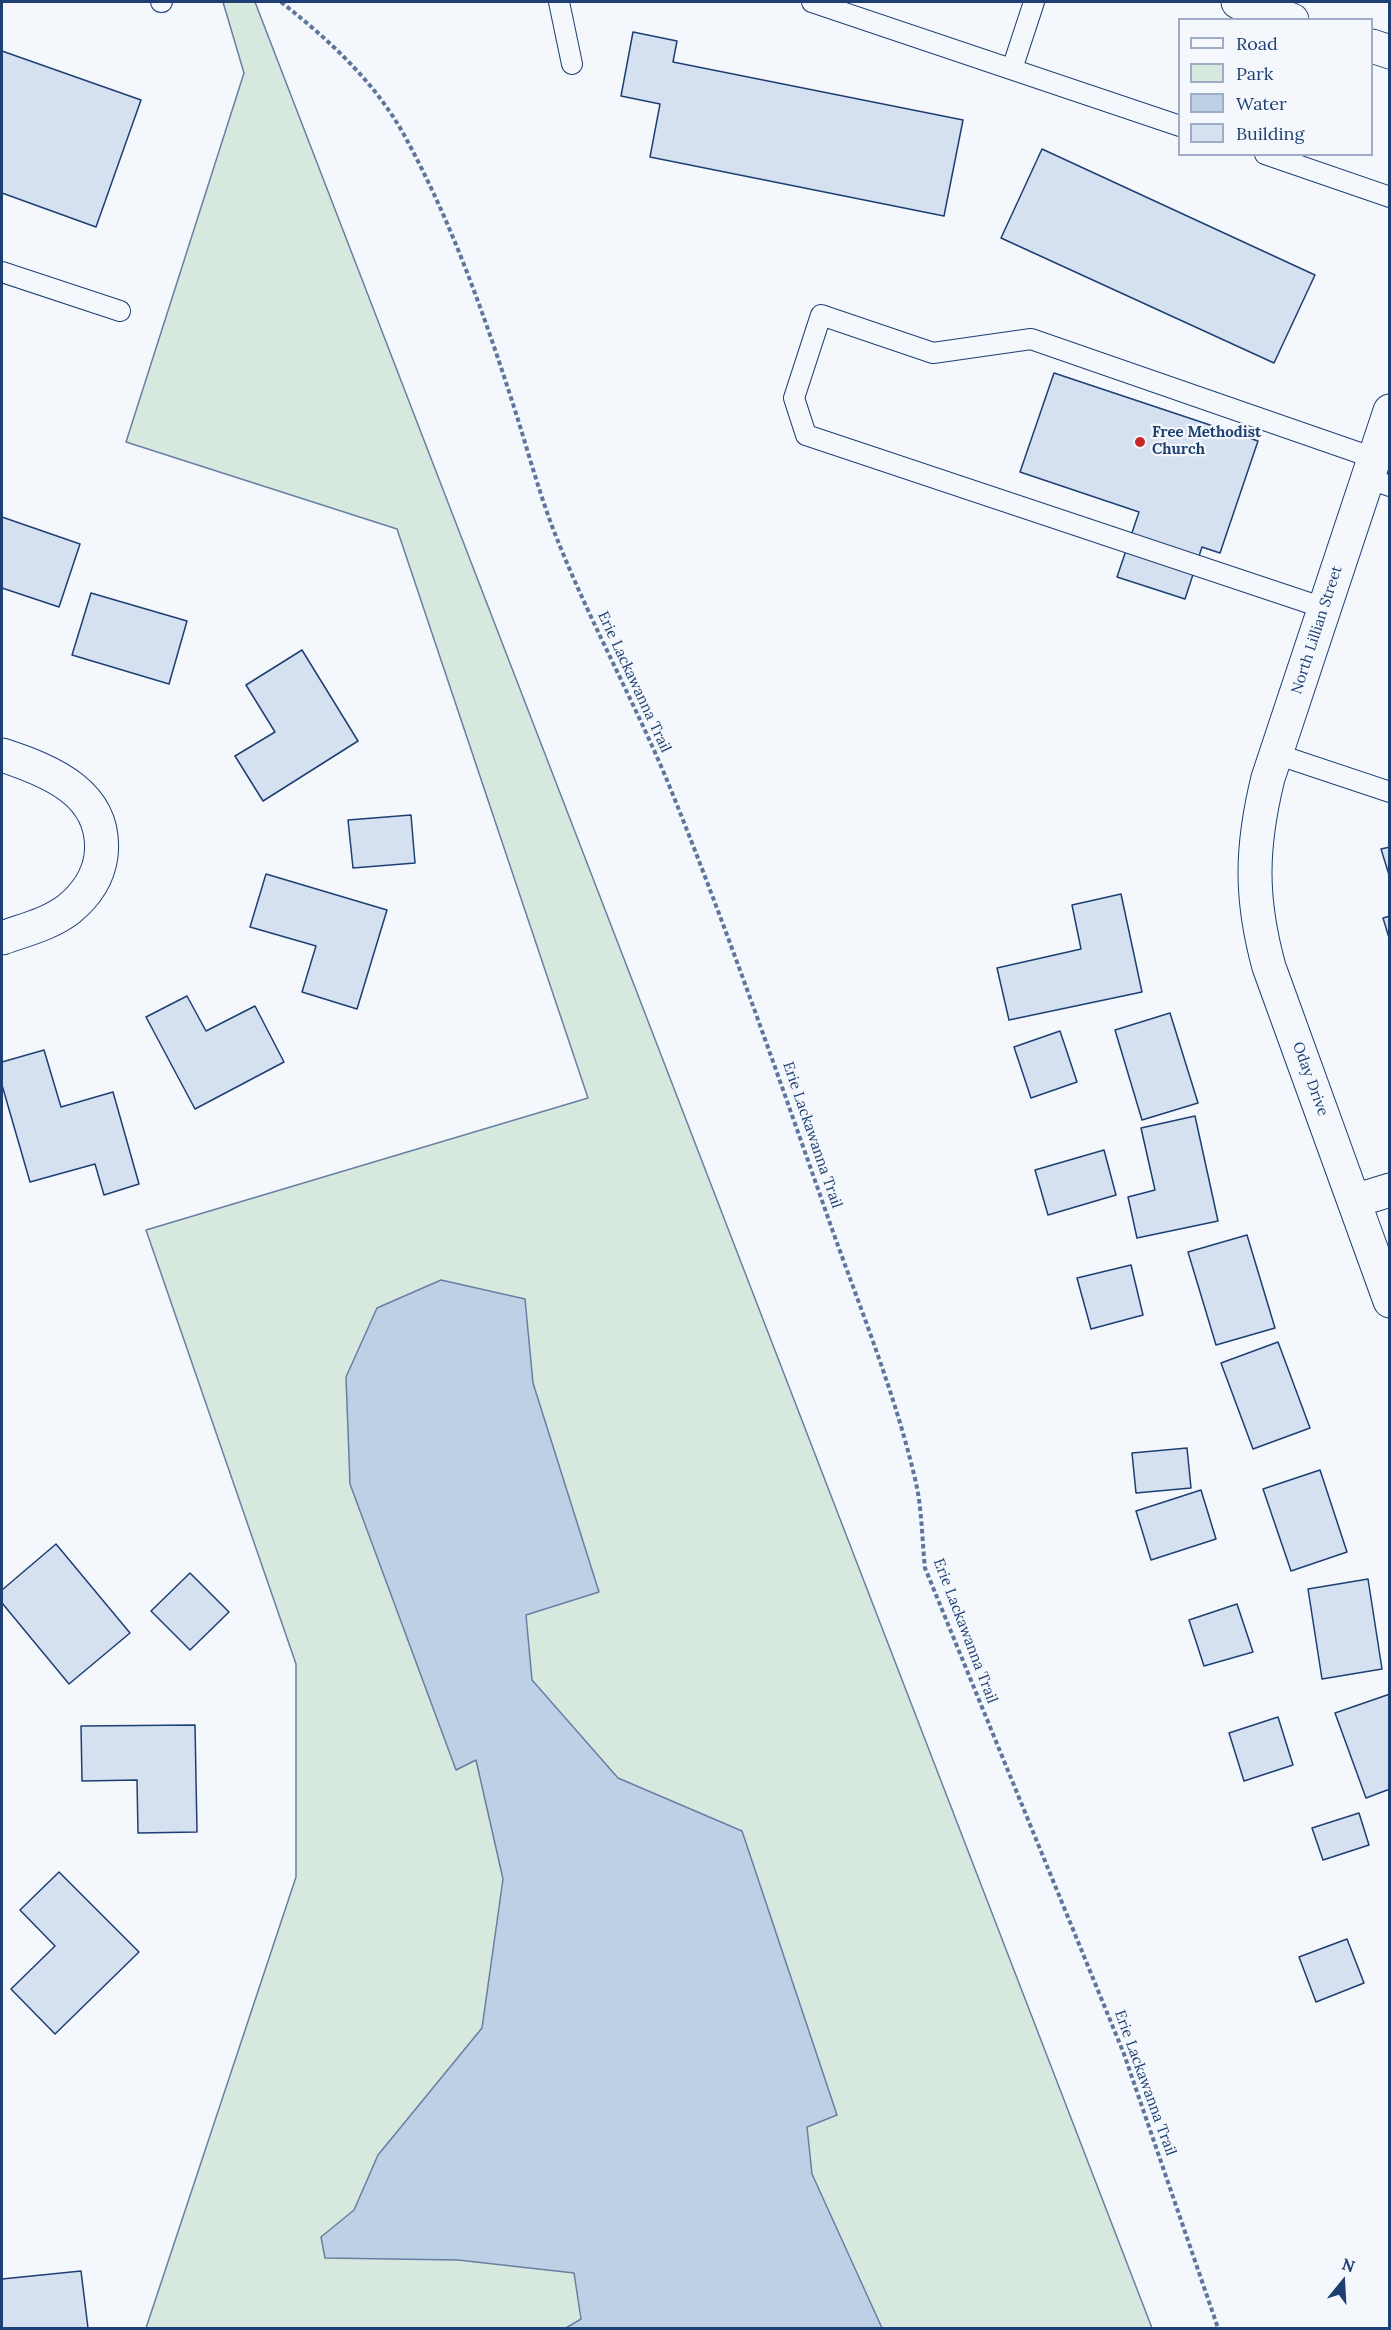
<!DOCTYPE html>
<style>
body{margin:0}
#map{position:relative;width:1391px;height:2330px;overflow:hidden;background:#f4f7fb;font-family:Lora,serif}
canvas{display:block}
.frame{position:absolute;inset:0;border:3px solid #1d3f73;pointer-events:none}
.legend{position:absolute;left:1178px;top:18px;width:195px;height:138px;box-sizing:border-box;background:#f4f7fb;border:2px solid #9eadc5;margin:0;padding:8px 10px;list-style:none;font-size:18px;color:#1d3f73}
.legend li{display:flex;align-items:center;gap:12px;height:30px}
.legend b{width:30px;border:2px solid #9eadc5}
.north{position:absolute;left:1313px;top:2252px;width:60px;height:60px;-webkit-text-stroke:4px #f4f7fb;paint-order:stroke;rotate:18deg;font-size:16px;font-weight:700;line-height:24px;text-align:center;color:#1d3f73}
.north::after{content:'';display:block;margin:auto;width:21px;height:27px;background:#1d3f73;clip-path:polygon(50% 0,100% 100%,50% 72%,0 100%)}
</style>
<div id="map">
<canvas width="1391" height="2330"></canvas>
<div class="frame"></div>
<ul class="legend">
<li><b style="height:8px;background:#f4f7fb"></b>Road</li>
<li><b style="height:16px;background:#d7e8df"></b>Park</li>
<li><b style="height:16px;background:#bed0e5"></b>Water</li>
<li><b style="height:16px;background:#d5e0f0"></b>Building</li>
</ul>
<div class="north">N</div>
</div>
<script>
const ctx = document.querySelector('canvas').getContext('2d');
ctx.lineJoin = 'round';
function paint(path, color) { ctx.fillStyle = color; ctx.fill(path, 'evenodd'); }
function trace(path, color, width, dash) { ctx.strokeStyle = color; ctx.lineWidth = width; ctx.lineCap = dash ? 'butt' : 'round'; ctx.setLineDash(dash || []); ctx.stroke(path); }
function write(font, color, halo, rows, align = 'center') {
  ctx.font = font + ' Lora,serif'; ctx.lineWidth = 4.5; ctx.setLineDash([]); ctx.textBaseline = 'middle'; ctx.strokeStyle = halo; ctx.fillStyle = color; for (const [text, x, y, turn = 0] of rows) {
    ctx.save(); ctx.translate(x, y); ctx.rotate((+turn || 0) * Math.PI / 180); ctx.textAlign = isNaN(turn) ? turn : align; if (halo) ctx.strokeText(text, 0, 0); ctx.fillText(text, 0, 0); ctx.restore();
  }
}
const green = new Path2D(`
 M223 2H255L1152 2328H146L296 1877V1664L146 1230 588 1098 397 529 126 442 244 73Z`);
paint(green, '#d7e8df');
trace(green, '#687fa3', 1.5);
const water = new Path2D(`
 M441 1280 525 1299 533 1383 599 1592 526 1615 532 1680 618 1778 742 1831 837 2115 807 2127 812 2174 882 2328H566L581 2319 574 2273 458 2260 325 2258 321 2237 354 2210 378 2155 482 2028 503 1879 476 1760 456 1770 350 1484 346 1377 377 1308Z`);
paint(water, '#bed0e5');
trace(water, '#687fa3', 1.5);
const building = new Path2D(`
 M633 32 677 41 673 62 963 120 944 216 650 157 660 104 621 96Z
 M2 51 141 100 96 227 2 193Z
 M1042 149 1315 275 1274 363 1001 238Z
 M1054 373 1258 441 1220 553 1202 547 1185 599 1117 577 1139 512 1020 472Z
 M2 517 80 544 59 607 2 588Z
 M91 593 187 621 169 684 72 655Z
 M302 650 358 741 263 801 235 756 275 732 246 685Z
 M411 815 415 863 353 868 348 820Z
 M1390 847V878L1381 849Z
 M266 874 387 910 357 1009 302 992 316 946 250 927Z
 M1121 894 1142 992 1009 1020 997 968 1081 949 1072 905Z
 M1390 916V941L1383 918Z
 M187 996 206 1031 255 1006 284 1062 195 1109 146 1017Z
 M1170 1013 1198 1103 1142 1120 1115 1030Z
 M1060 1031 1077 1082 1031 1098 1014 1047Z
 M44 1050 61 1107 113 1092 139 1184 104 1195 95 1164 30 1182 2 1085V1062Z
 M1195 1116 1218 1221 1137 1238 1128 1197 1155 1190 1141 1128Z
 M1104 1150 1116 1195 1048 1215 1035 1170Z
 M1247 1235 1275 1328 1216 1345 1188 1252Z
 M1131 1265 1143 1315 1091 1329 1077 1278Z
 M1278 1342 1310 1428 1253 1449 1221 1363Z
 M1187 1448 1191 1488 1136 1493 1132 1453Z
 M1320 1470 1347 1552 1291 1571 1263 1489Z
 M1201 1490 1216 1539 1151 1560 1136 1511Z
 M56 1544 130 1633 69 1684 2 1603V1590Z
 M190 1573 229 1612 190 1650 151 1611Z
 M1368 1579 1382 1669 1322 1679 1308 1589Z
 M1237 1604 1253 1652 1204 1666 1189 1620Z
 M1390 1694V1789L1366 1798 1335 1713Z
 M1278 1717 1293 1765 1244 1781 1229 1733Z
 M195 1725 197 1832 138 1833 137 1780 82 1781 81 1726Z
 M1359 1813 1369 1845 1323 1860 1312 1828Z
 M59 1872 139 1952 55 2034 11 1989 55 1946 20 1910Z
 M1347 1939 1364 1983 1316 2002 1299 1957Z
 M81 2271 88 2328H2V2279Z`);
paint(building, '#d5e0f0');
trace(building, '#1d3f73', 1.5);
const lane = new Path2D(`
 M161 2H162
 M559 2 572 64
 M812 2 1180 126
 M1012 69 1034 2
 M1265 154 1390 197
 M2 272 120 311
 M1367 478 1390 486
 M1324 608 806 435 794 398 821 315 933 353 1031 339 1374 458
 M1276 754 1390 792`);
const street = new Path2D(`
 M1390 411 1268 778C1251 847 1250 898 1269 967L1390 1301
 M2 755C51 771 108 794 101 856 98 878 86 895 69 909 50 924 24 930 2 938
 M1354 1201 1390 1190`);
const secondary = new Path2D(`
 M1238 2 1292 20
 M1372 46 1390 52`);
trace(lane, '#1d3f73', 22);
trace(street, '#1d3f73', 35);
trace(secondary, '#1d3f73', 35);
trace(new Path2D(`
 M281 2C328 39 373 80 403 133 450 218 483 311 513 404 526 444 537 486 552 526 586 615 633 698 669 785 728 931 780 1081 832 1229 862 1313 896 1396 916 1483 922 1510 922 1540 925 1568L1124 2054 1218 2328`), '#5e769c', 4, [4.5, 3]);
trace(lane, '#f4f7fb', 20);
trace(street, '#f4f7fb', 33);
trace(secondary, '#f4f7fb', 33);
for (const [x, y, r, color] of [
 [1140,442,6,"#c62828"]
]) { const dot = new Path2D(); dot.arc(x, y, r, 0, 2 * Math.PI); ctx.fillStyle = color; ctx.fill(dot); trace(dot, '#f4f7fb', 2); }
write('bold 15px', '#1d3f73', '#f4f7fb', [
 ["Free Methodist",1152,433],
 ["Church",1152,450]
], 'left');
write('15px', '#1d3f73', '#f4f7fb', [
 ["North Lillian Street",1317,630,-72],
 ["Erie Lackawanna Trail",634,682,65],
 ["Oday Drive",1310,1079,70],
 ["Erie Lackawanna Trail",812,1135,71],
 ["Erie Lackawanna Trail",965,1631,69],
 ["Erie Lackawanna Trail",1145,2083,70]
]);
</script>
